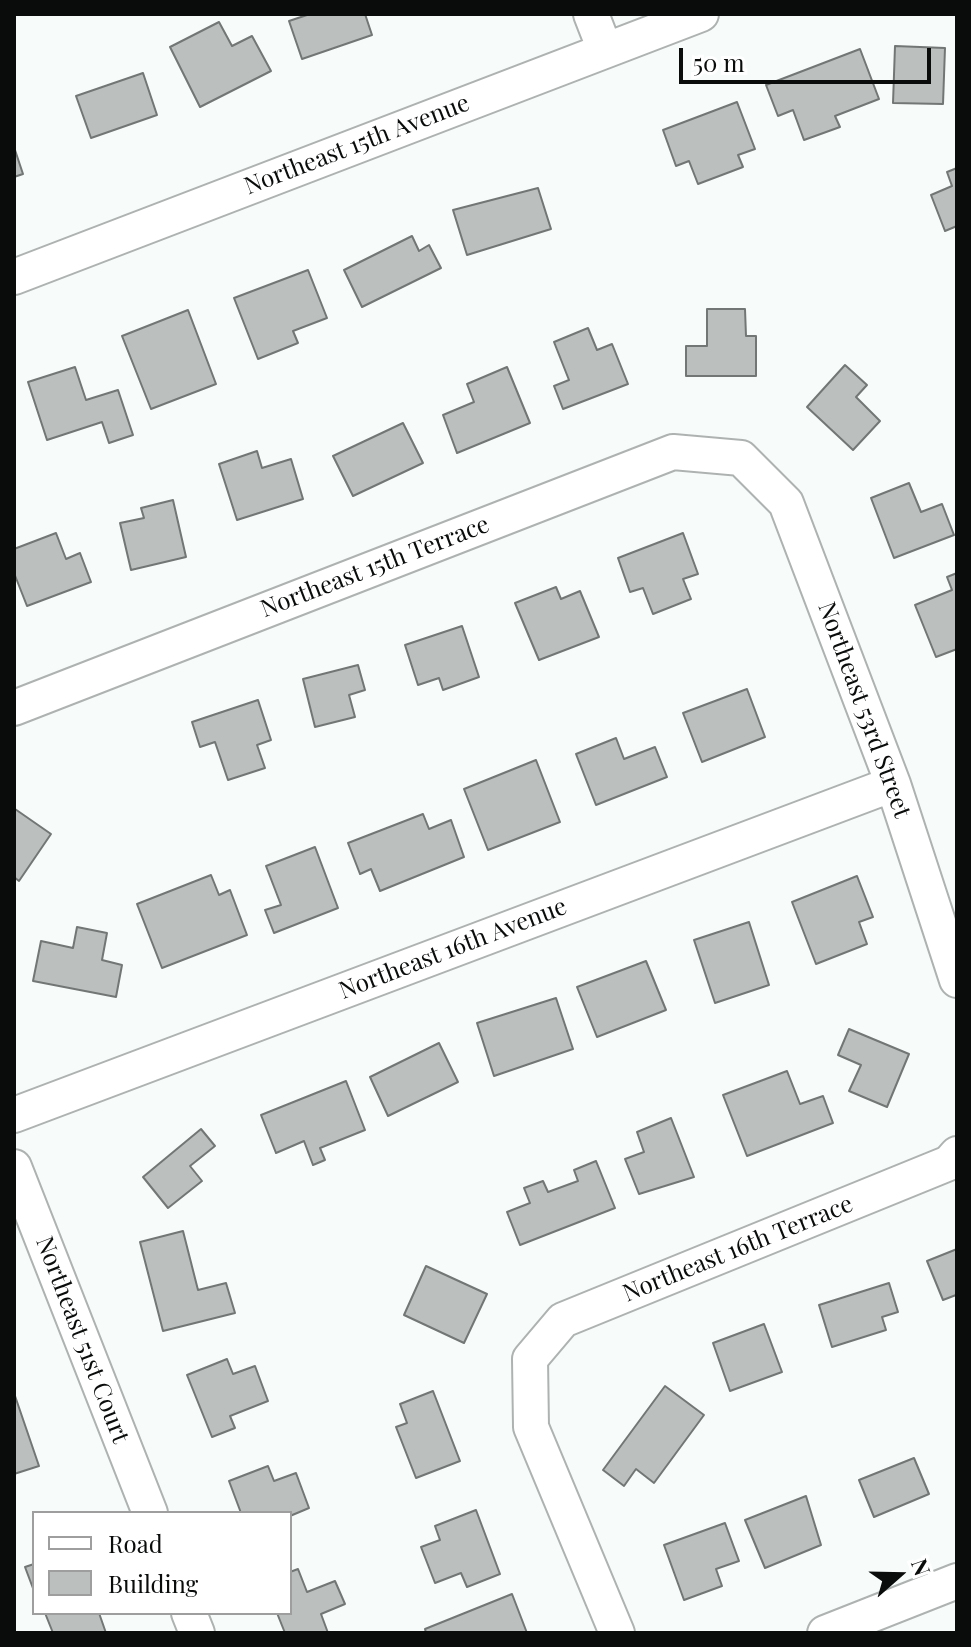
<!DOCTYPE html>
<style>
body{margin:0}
#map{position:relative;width:971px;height:1647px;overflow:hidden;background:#f7fcfb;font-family:"Playfair Display",serif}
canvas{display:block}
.frame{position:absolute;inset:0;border:16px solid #0a0c0b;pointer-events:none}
.legend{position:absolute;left:32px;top:1511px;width:260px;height:104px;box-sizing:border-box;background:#fff;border:2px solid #9d9e9d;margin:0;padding:10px 14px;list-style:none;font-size:24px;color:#0a0c0b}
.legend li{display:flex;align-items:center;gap:16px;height:40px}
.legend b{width:40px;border:2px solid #9d9e9d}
.north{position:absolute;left:859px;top:1535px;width:80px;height:80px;-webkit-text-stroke:6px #fff;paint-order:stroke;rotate:70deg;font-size:22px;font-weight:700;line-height:32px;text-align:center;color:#0a0c0b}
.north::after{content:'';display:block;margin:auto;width:28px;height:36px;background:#0a0c0b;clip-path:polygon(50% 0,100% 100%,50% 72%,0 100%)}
.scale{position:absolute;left:679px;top:48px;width:252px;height:36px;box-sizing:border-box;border:4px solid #0a0c0b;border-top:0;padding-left:10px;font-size:24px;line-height:28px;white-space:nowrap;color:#0a0c0b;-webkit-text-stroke:6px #fff;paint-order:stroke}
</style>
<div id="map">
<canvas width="971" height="1647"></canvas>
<div class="frame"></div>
<ul class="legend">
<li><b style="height:10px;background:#fff"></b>Road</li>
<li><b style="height:22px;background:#bbbfbe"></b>Building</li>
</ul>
<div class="north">N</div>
<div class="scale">50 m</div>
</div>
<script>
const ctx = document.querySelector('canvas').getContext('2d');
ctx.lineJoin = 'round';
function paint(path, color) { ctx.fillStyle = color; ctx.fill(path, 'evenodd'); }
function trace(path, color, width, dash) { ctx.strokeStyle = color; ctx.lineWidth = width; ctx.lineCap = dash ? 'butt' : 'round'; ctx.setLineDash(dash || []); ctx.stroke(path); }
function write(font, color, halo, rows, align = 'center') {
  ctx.font = font + ' "Playfair Display",serif'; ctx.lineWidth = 6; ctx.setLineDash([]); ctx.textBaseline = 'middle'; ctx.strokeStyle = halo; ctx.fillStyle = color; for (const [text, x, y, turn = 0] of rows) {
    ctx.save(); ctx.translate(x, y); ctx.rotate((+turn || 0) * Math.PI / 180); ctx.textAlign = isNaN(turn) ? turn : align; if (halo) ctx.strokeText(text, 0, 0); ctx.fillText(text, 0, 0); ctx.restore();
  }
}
const building = new Path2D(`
 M310 14H365L372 35 302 59 289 21Z
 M219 22 232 46 252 36 271 71 200 107 170 47Z
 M895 46 945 48 943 104 893 103Z
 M860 49 879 99 835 116 840 127 804 140 793 110 778 116 766 85Z
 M143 73 157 115 91 138 76 96Z
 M737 102 755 149 738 155 743 167 698 184 689 161 676 166 663 130Z
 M14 147 23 174 14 177Z
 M957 168V226L945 231 931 195 952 186 947 172Z
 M538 188 551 229 467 255 453 210Z
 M412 236 419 251 429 245 441 268 362 307 344 270Z
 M308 270 327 318 293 331 298 343 258 359 234 298Z
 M707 309H745L746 336H756V376H686V346H707Z
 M188 310 216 384 151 409 122 336Z
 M588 328 597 350 612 344 628 384 563 409 554 386 569 380 554 342Z
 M845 365 867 385 856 397 880 421 853 450 807 407Z
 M75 367 86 400 118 390 133 435 109 443 102 422 47 440 28 382Z
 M507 367 530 423 457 453 443 415 474 402 467 384Z
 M403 423 423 463 353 496 333 456Z
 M257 451 262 468 291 459 303 499 237 520 219 464Z
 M909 483 921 512 942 504 954 535 894 558 871 498Z
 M173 500 186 557 131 570 120 523 144 518 141 508Z
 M56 533 66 559 80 553 91 582 27 606 14 573V549Z
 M683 533 698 574 683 579 691 599 653 614 643 588 630 592 618 558Z
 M957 573V649L936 657 915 605 952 590 947 577Z
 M556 587 561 599 580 591 599 637 539 660 515 603Z
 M462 626 479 677 443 690 439 678 418 685 405 645Z
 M358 665 365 690 349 695 355 717 315 727 303 679Z
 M747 689 765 737 702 762 683 713Z
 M258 700 271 740 257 745 265 768 228 780 215 742 200 747 192 722Z
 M616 738 624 759 655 747 667 777 596 805 576 754Z
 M536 760 560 822 488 850 464 789Z
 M15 809 51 834 19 881 14 877Z
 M423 814 429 829 451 820 464 857 380 891 371 869 360 874 348 843Z
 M315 847 338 908 274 933 265 910 281 905 266 866Z
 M211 875 219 895 230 890 247 935 162 968 137 904Z
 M857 876 873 917 859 922 867 944 816 964 792 902Z
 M749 922 769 985 715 1003 694 940Z
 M77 927 107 933 102 960 122 965 116 997 33 981 41 941 73 948Z
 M646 961 666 1010 597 1037 577 987Z
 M556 998 573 1049 494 1076 477 1023Z
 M849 1029 909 1054 887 1107 849 1091 861 1065 838 1055Z
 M439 1043 458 1082 388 1116 370 1077Z
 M787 1071 800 1104 823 1096 833 1123 747 1156 723 1095Z
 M346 1081 365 1130 320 1148 325 1160 313 1165 304 1141 276 1153 261 1115Z
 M671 1118 694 1177 639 1194 625 1159 644 1152 637 1132Z
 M201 1129 215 1146 190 1166 202 1181 168 1208 143 1177Z
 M596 1161 615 1208 520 1245 507 1212 530 1203 524 1188 543 1181 548 1192 578 1181 574 1170Z
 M183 1231 198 1290 226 1283 235 1313 163 1331 140 1242Z
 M957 1249V1298L956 1295 943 1300 927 1261Z
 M426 1266 487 1294 464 1343 404 1315Z
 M889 1283 898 1312 882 1317 886 1330 832 1347 819 1305Z
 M764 1324 782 1372 730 1391 713 1343Z
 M227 1359 233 1374 255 1366 268 1401 230 1416 235 1428 212 1437 187 1375Z
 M665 1386 704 1415 654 1483 636 1469 624 1486 603 1470Z
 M433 1391 460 1461 416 1478 396 1427 407 1423 400 1404Z
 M14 1393 39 1466 14 1474Z
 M914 1458 929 1494 874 1517 859 1480Z
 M268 1466 274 1481 296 1473 309 1508 290 1516 241 1513 229 1481Z
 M806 1496 821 1545 765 1568 745 1520Z
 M476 1510 500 1574 467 1587 461 1573 435 1583 421 1547 440 1540 435 1526Z
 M725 1523 739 1561 716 1569 722 1586 684 1600 664 1545Z
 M34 1564V1591L25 1567Z
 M298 1569 307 1592 335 1581 345 1604 321 1614 328 1633H285L277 1613H290V1572Z
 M512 1594 527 1633H426L425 1629Z
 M45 1613H99L106 1633H53Z`);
paint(building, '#bbbfbe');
trace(building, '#727775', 2);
const street = new Path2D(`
 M591 14 605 50
 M14 277 701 14
 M14 708 673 452 741 458 786 503 893 784 957 980
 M14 1115 893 784
 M14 1167 150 1513
 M189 1613 197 1633
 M617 1633 531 1427 530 1359 563 1320 949 1163 957 1154
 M825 1633 957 1581`);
trace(street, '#aeb3b1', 38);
trace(street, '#fff', 34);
write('24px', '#0a0c0b', '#fff', [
 ["Northeast 15th Avenue",357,145,-21],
 ["Northeast 15th Terrace",375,567,-21],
 ["Northeast 53rd Street",864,710,70],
 ["Northeast 16th Avenue",453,949,-21],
 ["Northeast 16th Terrace",738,1249,-22],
 ["Northeast 51st Court",82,1340,69]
]);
</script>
